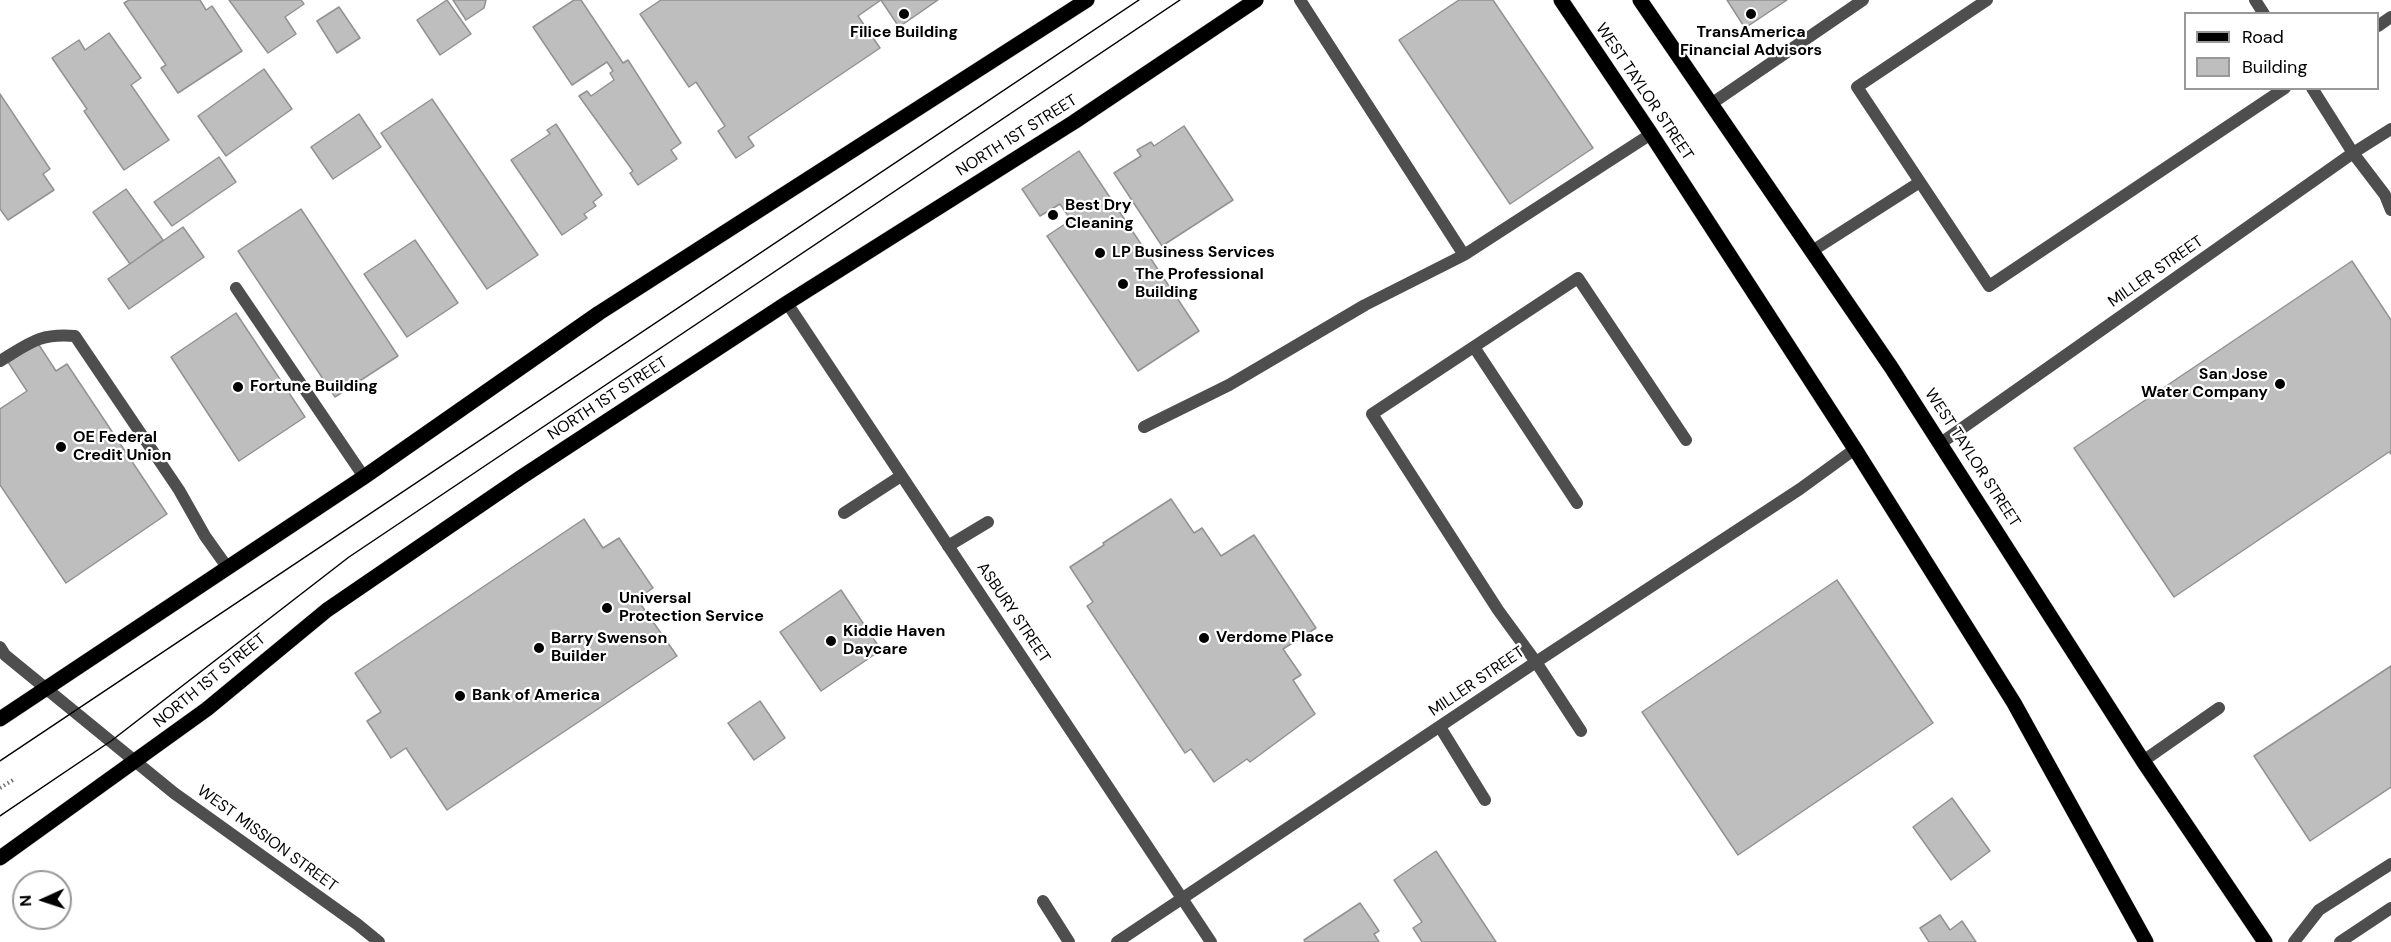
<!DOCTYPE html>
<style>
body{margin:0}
#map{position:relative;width:2391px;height:942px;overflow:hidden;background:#fff;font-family:"DM Sans",sans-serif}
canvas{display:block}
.legend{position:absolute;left:2184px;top:12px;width:195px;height:78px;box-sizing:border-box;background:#fff;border:2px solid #999;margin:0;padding:8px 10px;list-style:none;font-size:18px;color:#000}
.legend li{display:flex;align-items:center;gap:12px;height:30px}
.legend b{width:30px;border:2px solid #999}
.north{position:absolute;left:12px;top:870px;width:60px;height:60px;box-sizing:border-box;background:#fff;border:2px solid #999;border-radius:50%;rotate:267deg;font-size:16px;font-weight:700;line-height:24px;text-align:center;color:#000}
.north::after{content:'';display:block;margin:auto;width:21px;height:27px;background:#000;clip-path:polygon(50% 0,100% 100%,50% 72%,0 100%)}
</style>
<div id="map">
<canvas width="2391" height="942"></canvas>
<ul class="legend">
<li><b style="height:8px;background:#000"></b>Road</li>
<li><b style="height:16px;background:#bebebe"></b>Building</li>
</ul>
<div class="north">N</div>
</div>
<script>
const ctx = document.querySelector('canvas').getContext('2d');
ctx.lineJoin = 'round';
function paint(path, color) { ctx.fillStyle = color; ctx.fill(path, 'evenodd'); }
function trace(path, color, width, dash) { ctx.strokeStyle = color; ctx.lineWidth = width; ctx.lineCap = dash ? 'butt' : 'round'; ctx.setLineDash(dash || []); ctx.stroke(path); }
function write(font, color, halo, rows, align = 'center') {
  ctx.font = font + ' "DM Sans",sans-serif'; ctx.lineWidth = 4.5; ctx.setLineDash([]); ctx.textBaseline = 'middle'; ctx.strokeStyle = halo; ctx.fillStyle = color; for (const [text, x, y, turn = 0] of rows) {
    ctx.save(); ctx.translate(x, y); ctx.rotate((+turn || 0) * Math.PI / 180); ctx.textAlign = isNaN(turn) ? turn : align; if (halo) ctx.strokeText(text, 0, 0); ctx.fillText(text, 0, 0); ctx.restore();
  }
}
const building = new Path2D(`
 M129 0H200L206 10 212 6 242 51 178 93 161 68 166 65 124 3Z
 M229 0H301L304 4 285 17 296 34 268 53Z
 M447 0 471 34 440 55 417 20Z
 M453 0H486L484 8 466 20Z
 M574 0H581L623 63 628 60 681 143 671 150 677 159 638 185 630 173 633 171 579 96 587 91 591 96 614 80 610 73 613 71 607 62 572 85 533 27Z
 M661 0H881L858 16 880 48 748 137 754 146 736 158 718 131 725 126 696 82 689 87 640 14Z
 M881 0H938L899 27Z
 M1459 0H1493L1593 148 1510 204 1399 40Z
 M1727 0H1787L1745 28Z
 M339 7 360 38 337 53 317 21Z
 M109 33 141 78 131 85 169 140 124 170 84 111 87 109 52 58 79 40 85 50Z
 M264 69 292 109 226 156 198 116Z
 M0 94 50 169 43 174 54 190 8 220 0 209Z
 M432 99 538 255 487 289 381 133Z
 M359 114 381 147 333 179 311 147Z
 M556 124 602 195 593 202 596 206 584 214 587 218 562 235 511 160 550 134 547 130Z
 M1184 126 1233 200 1162 246 1114 173 1141 156 1137 150 1151 142 1154 146Z
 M1079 151 1199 331 1138 371 1047 236 1071 220 1060 204 1040 216 1022 189Z
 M219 157 236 182 172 226 154 202Z
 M126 189 163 240 130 264 93 212Z
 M301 209 398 356 335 397 238 251Z
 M183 227 204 257 129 309 108 279Z
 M415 240 458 303 407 337 364 274Z
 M2352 261 2391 320V454L2389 452 2174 597 2074 448Z
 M236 313 305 417 239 461 171 357Z
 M37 342 56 371 67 364 167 514 66 583 0 485V409L27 391 8 362Z
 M1171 499 1194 533 1202 528 1221 556 1254 535 1316 628 1283 649 1301 675 1293 680 1315 714 1250 762 1247 759 1214 782 1191 749 1185 753 1087 606 1093 602 1070 567 1104 545 1103 543Z
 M584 519 603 548 619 538 653 588 637 599 677 656 447 810 406 748 391 758 367 721 381 712 355 673Z
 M1837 580 1933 723 1738 855 1642 712Z
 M841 590 881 650 821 691 780 632Z
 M2391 666V787L2310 841 2254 756Z
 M760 701 785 738 754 760 728 723Z
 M1952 798 1990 851 1951 880 1913 827Z
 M1436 851 1496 942H1422L1413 928 1422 922 1394 880Z
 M1360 903 1379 931 1374 934 1379 942H1305L1304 940Z
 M1940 915 1950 930 1962 921 1976 942H1929L1920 928Z`);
paint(building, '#bebebe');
trace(building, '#929292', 1.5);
const primary = new Path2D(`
 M1561 0 1651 134 1855 449 2014 703 2146 942
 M1640 0 1891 367 2143 761 2265 942
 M0 719 364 477 599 313 1087 0
 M0 858 207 709 327 610 520 478 787 303 1074 122 1256 0`);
trace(primary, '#dbdbdb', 16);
trace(new Path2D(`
 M0 788 13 780`), '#707070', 4, [1.5, 3]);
trace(new Path2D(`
 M1300 0 1464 255
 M1987 0 1857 87 1989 286 2285 88
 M2255 0 2264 14
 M2378 26 2391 17
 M2312 88 2353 153 2385 195 2391 210
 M1711 104 1863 0
 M1812 251 1920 182
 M236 288 364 477
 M1474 347 1577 503
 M0 361C30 343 39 333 75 336L179 490 205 536 227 567
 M1144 427 1229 385 1365 305 1464 255 1651 134
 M844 513 901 476
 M948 546 988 522
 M1440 727 1485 800
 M1581 731 1536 662 1498 610 1372 414 1578 278 1686 440
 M2143 761 2219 708
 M1043 901 1069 942`), '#4e4e4e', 12);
trace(new Path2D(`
 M787 303 1211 942
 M1941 443 2353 153 2391 129
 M1117 942 1536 662 1800 489 1855 449`), '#4e4e4e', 12);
trace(new Path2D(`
 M0 647 5 655 174 793 357 924 379 942
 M2294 942 2319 910 2391 864
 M2340 942 2391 908`), '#4e4e4e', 12);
trace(primary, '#000', 15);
trace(new Path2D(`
 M0 761 1139 0
 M0 816 111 741 349 557 1180 0`), '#000', 1.5);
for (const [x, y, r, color] of [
 [904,14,6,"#000"],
 [1751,14,6,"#000"],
 [1053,215,6,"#000"],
 [1100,253,6,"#000"],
 [1123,284,6,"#000"],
 [2280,384,6,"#000"],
 [238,387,6,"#000"],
 [61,447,6,"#000"],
 [607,608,6,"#000"],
 [1204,638,6,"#000"],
 [831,641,6,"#000"],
 [539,648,6,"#000"],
 [460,696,6,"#000"]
]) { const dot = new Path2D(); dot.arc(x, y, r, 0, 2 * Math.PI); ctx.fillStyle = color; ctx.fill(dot); trace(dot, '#fff', 2); }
write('bold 16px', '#000', '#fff', [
 ["Filice Building",904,33,"center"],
 ["TransAmerica",1751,33,"center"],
 ["Financial Advisors",1751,51,"center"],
 ["Best Dry",1065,206],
 ["Cleaning",1065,224],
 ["LP Business Services",1112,253],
 ["The Professional",1135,275],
 ["Building",1135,293],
 ["San Jose",2268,375,"right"],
 ["Water Company",2268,393,"right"],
 ["Fortune Building",250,387],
 ["OE Federal",73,438],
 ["Credit Union",73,456],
 ["Universal",619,599],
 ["Protection Service",619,617],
 ["Kiddie Haven",843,632],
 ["Daycare",843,650],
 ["Verdome Place",1216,638],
 ["Barry Swenson",551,639],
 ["Builder",551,657],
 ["Bank of America",472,696]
], 'left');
write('16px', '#000', '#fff', [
 ["WEST TAYLOR STREET",1644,92,56],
 ["NORTH 1ST STREET",1017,136,-32],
 ["MILLER STREET",2156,272,-35],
 ["NORTH 1ST STREET",608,399,-33],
 ["WEST TAYLOR STREET",1972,458,57],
 ["ASBURY STREET",1013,613,56],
 ["NORTH 1ST STREET",210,681,-39],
 ["MILLER STREET",1477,682,-34],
 ["WEST MISSION STREET",267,839,36]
]);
</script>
